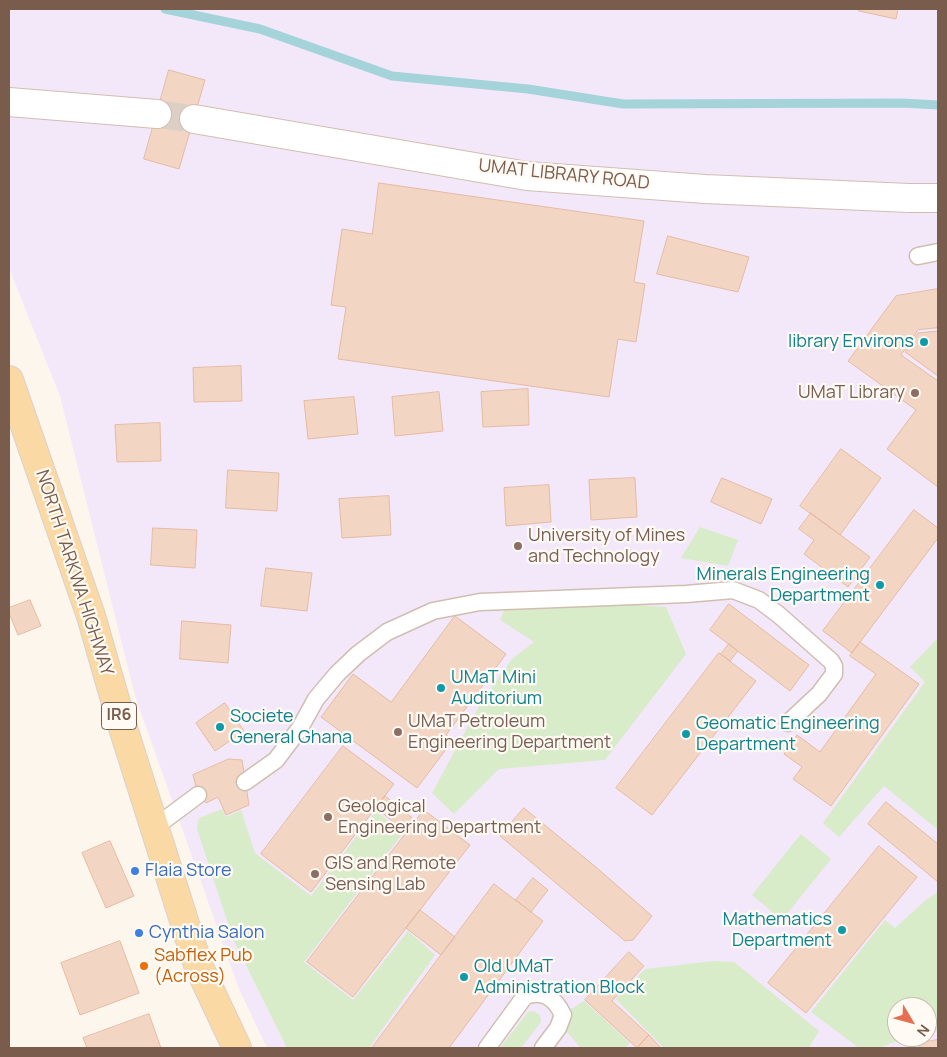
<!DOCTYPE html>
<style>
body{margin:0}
#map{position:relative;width:947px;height:1057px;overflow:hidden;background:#fdf6ec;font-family:Manrope,sans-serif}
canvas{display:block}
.frame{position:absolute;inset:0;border:10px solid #7a5c4d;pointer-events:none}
.north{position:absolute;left:887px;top:997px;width:50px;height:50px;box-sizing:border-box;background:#fffaf3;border:1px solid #cabbb1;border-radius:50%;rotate:127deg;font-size:14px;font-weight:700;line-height:20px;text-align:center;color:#7a5c4d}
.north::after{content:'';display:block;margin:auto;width:18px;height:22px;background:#e76f51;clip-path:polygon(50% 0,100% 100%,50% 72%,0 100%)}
</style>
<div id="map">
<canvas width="947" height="1057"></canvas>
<div class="frame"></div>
<div class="north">N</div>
</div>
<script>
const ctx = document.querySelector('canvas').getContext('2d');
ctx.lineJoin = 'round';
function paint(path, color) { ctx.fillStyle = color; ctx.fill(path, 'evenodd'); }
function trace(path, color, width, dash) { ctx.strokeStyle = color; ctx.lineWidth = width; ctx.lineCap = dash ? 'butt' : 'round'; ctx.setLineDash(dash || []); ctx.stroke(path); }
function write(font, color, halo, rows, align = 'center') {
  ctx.font = font + ' Manrope,sans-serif'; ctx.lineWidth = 4.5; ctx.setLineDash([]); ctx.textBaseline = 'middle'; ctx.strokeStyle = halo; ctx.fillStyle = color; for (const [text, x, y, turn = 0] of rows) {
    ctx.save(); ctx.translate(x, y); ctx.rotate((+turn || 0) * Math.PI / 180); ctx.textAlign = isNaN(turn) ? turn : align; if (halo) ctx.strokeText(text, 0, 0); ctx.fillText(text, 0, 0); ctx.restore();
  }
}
paint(new Path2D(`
 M9 9H938V1048H267L239 989 135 696 60 396 9 268ZM897 1007H927V1037H897Z`), '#f3e8fa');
paint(new Path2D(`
 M700 527 738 540 728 566 681 558Z
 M510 597 666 607 686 654 605 760 499 769 454 814 432 793 479 706 512 659 534 642 500 620Z
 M938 638V830L884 786 839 837 823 823 925 682 910 667Z
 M222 809 226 817 241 810 255 853 311 896 376 811 403 833 304 962 353 1000 408 931 435 955 369 1048H287L233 939 197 829 199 818Z
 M801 834 831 859 782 920 752 895Z
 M938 892V1031L927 1032V1007H897V1037H907L879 1048H859L811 1012 885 920 895 928 926 900Z
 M713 961 734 962 819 1031 809 1048H664L616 999 645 969Z
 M584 1001 630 1043 624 1048H581L566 1031 568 1011Z
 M533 1011 540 1015 541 1022 521 1048H500L528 1012Z`), '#d8ecc9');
trace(new Path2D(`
 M165 9 260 29 392 76 528 89 623 104 902 103 938 105`), '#a5d3da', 9);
const building = new Path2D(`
 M860 9H898L896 19 859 11Z
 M169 70 205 80 179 169 144 159Z
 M379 183 644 221 634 282 645 284 636 342 618 339 609 397 338 359 346 307 331 305 342 229 372 234Z
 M668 236 749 257 738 292 657 274Z
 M938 289V331L918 333 905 352 938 376V487L887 449 916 410 848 361 896 296Z
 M938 328V381L901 355 918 330Z
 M241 366 242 401 194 402 193 368Z
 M528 389 529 425 483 427 481 392Z
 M439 392 443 431 395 436 392 397Z
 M354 397 358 434 308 439 304 401Z
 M160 423 161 461 117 462 115 425Z
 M841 449 881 478 840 535 800 506Z
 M228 470 279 473 277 511 226 508Z
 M635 478 637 517 591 520 589 480Z
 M722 478 772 499 761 524 711 502Z
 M549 485 551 522 506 526 504 488Z
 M389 496 391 535 342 538 339 499Z
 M914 510 938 528V538L852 653 823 631Z
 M811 513 870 557 848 587 804 554 814 540 799 529Z
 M153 528 197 530 195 568 151 565Z
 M266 568 312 573 307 611 261 606Z
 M30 600 41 626 18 635 9 613V608Z
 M729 604 809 665 790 691 710 630Z
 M455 616 506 654 446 735 453 740 417 788 321 717 353 674 391 702Z
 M182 621 231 625 228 663 180 659Z
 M860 642 919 684 831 806 793 779 802 767 784 754 797 735 820 752 876 674 850 656Z
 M729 644 738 651 730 661 721 654Z
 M719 653 756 681 652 815 616 788Z
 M225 703 244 731 215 751 196 723Z
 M343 746 394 784 311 892 261 854Z
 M229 759 242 760 249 805 226 815 218 797 206 803 198 795 193 775Z
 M385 796 416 821 406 832 376 808Z
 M886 802 938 844V882L868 824Z
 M524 808 597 868 652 916 633 940 625 941 500 836Z
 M424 810 470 845 353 997 307 962Z
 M110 841 134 896 106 908 82 853Z
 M879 846 917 877 806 1013 768 983Z
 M533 878 548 890 531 912 516 900Z
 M494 884 543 921 449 1048H372Z
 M420 910 455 937 441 955 406 928Z
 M120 941 139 993 80 1015 61 963Z
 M629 952 644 966 612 1001 649 1035 637 1048 585 1000Z
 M149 1014 161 1048H87L83 1038Z
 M649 1035 661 1048H637Z
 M938 1040V1048H920L919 1043Z`);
paint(building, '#f3d5c3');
trace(building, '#e6bba3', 1);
trace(new Path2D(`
 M157 114 194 119`), '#dcd0c4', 28, [28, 14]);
const lane = new Path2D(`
 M918 256 938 252
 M245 782 276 760 300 728 316 699 337 674 358 654 387 632 433 611 480 602 686 594 733 590 759 600 779 615 831 661 834 666V674L819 694 788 723
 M155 827 198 795
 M487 1048 525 996C543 989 555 998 563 1015L558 1028 543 1048`);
const street = new Path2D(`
 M9 102 157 114
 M194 119 527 176 705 189 909 198H938`);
const primary = new Path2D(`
 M9 380 91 616 124 731 198 965 237 1048`);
trace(lane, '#d1beb0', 19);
trace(street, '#d1beb0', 30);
trace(primary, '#dad1cd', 30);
trace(lane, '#fff', 16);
trace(street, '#fff', 28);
trace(primary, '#fbd9a5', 28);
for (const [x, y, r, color] of [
 [924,342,5,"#0f9aa8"],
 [915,393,5,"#8d6e63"],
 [518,546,5,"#8d6e63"],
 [880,585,5,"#0f9aa8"],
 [441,688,5,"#0f9aa8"],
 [220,727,5,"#0f9aa8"],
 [398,732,5,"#8d6e63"],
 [686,734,5,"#0f9aa8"],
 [328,817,5,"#8d6e63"],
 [135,871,5,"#3f7fe0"],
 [315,874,5,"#8d6e63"],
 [842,930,5,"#0f9aa8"],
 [139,933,5,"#3f7fe0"],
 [144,966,5,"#e8710a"],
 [464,977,5,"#0f9aa8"]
]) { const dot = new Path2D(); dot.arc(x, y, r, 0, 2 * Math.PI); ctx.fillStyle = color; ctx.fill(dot); trace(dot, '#fffaf3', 2); }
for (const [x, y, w] of [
 [119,716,35]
]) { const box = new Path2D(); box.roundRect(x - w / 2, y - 13.5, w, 27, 4); ctx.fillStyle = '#fffaf3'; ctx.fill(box); trace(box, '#7a5c4d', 1); }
write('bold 16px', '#7a5c4d', null, [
 ["IR6",119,716]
]);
write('18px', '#7a5c4d', '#fffaf3', [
 ["UMAT LIBRARY ROAD",564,175,6],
 ["NORTH TARKWA HIGHWAY",74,573,72]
]);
write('18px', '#0d838f', '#fffaf3', [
 ["library Environs",914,342,"right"],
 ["Minerals Engineering",870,575,"right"],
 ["Department",870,596,"right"],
 ["UMaT Mini",451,678],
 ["Auditorium",451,699],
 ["Societe",230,717],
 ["General Ghana",230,738],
 ["Geomatic Engineering",696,724],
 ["Department",696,745],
 ["Mathematics",832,920,"right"],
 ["Department",832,941,"right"],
 ["Old UMaT",474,967],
 ["Administration Block",474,988]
], 'left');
write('18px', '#785e54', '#fffaf3', [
 ["UMaT Library",905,393,"right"],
 ["University of Mines",528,536],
 ["and Technology",528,557],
 ["UMaT Petroleum",408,722],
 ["Engineering Department",408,743],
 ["Geological",338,807],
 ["Engineering Department",338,828],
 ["GIS and Remote",325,864],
 ["Sensing Lab",325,885]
], 'left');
write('18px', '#366cbe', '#fffaf3', [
 ["Flaia Store",145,871],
 ["Cynthia Salon",149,933]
], 'left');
write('18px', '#c56008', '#fffaf3', [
 ["Sabflex Pub",154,956],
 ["(Across)",154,977]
], 'left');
</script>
